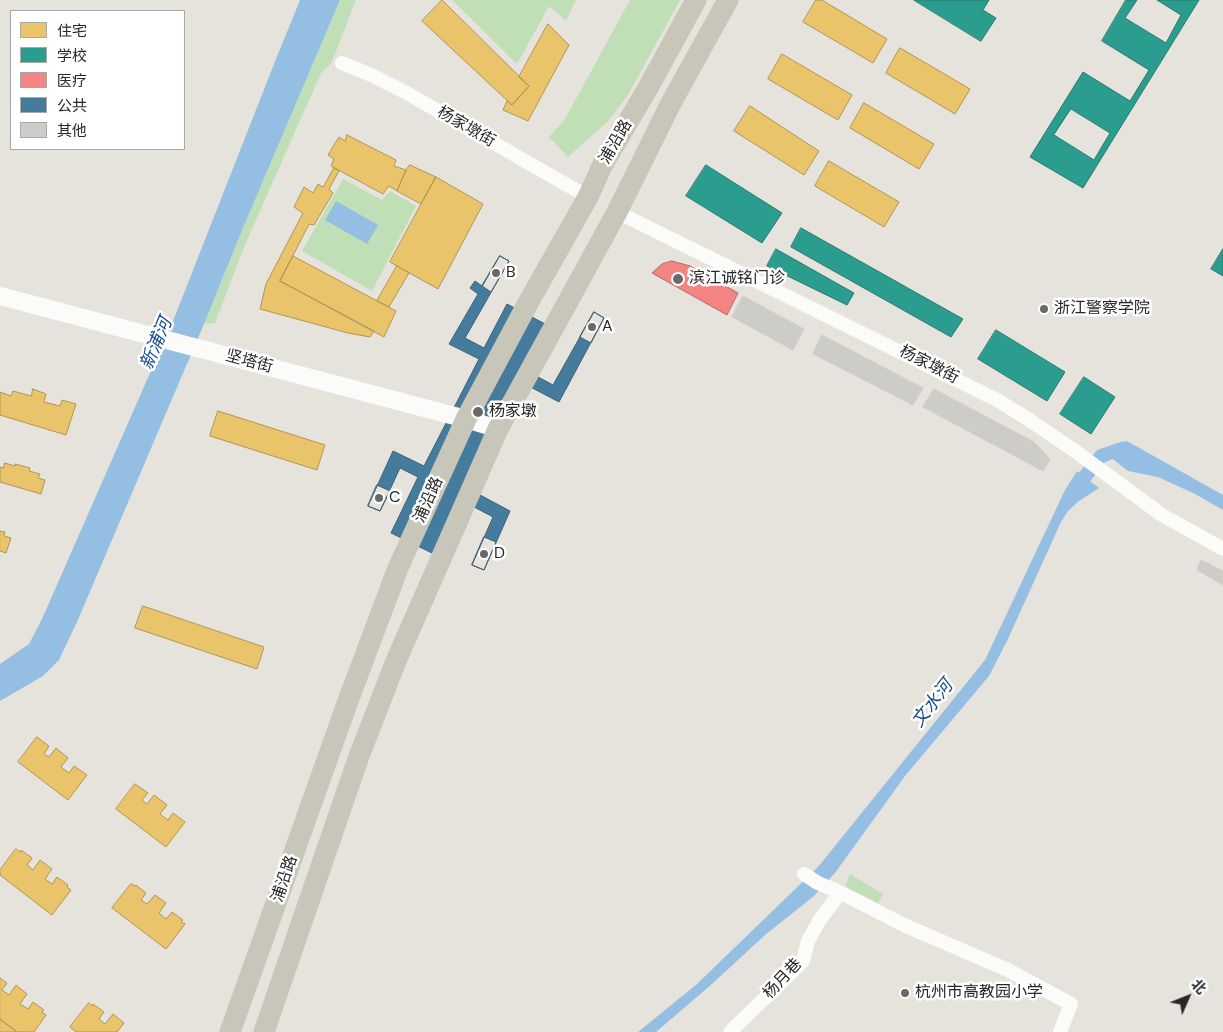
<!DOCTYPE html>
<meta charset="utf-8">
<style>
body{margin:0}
#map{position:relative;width:1223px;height:1032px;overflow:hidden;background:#e6e3dc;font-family:"DM Sans","Noto Sans SC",sans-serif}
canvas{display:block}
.legend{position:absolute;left:10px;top:10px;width:175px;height:140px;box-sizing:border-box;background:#fff;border:1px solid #a9a9a9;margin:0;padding:6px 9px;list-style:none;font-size:15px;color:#272727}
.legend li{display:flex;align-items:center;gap:10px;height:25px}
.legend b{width:25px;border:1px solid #a9a9a9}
.north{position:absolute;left:1163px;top:972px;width:50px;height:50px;-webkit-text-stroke:4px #fff;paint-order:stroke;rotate:46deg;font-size:14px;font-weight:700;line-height:20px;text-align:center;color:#272727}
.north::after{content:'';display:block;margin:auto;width:18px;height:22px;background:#272727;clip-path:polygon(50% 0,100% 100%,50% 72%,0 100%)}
</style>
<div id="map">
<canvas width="1223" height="1032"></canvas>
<ul class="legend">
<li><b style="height:14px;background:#e9c46a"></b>住宅</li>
<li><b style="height:14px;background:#2a9d8f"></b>学校</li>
<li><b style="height:14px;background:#f28482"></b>医疗</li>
<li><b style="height:14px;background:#457b9d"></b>公共</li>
<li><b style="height:14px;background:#ceccc8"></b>其他</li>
</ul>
<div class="north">北</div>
</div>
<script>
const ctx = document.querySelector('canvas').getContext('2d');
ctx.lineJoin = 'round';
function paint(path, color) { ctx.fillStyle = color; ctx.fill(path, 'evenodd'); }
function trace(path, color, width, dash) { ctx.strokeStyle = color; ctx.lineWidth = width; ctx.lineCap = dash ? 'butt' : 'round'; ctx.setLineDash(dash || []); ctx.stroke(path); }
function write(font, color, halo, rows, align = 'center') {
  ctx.font = font + ' "DM Sans","Noto Sans SC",sans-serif'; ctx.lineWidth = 5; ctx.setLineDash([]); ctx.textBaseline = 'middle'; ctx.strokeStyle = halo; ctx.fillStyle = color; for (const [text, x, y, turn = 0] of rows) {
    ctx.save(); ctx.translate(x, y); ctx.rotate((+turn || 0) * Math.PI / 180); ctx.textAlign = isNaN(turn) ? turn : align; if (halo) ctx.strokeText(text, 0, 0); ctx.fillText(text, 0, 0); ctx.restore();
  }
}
paint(new Path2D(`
 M340 0H356L337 49 330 65 321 73 245 245 215 323 204 324 243 228Z
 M452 0H576L566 21 549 6 517 64Z
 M630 0H680L628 95 607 122 568 157 549 137 565 119Z
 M343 179 382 200 390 191 416 206 372 291 302 251Z
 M850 874 883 894 878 903 845 886Z`), '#c1dfb7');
paint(new Path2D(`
 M300 0H340L243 228 204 324 77 622 59 660 43 676 0 701V664L29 644 42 619 175 316 274 64Z
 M336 201 378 225 367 244 325 220Z
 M1127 441 1223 495V510L1195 494 1158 477 1128 471 1105 453 1120 442Z
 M1077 471 1099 488 1079 501 1068 511 1061 522 1007 641 989 676 905 776 835 873 814 896 765 935 712 984 656 1032H638L697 984 818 867 985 660 1065 490Z`), '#95bfe2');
const homes = new Path2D(`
 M442 0 529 86 512 105 422 21Z
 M816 0H822L887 39 873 63 803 22Z
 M548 24 569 45 528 121 503 110 507 101 512 105 529 86 519 77Z
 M900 48 970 89 955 114 886 73Z
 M782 54 852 95 838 120 768 79Z
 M864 103 934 144 919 169 850 128Z
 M750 106 819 151 804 175 734 131Z
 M347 135 396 160 394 166 406 170 397 191 389 186 383 194 331 166 334 159 328 155 339 137 345 141Z
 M829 161 899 202 884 227 815 186Z
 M410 165 436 177 421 204 397 191 406 170Z
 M334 168 339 171 329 189 333 193 314 225 309 224 280 281 374 331 370 337 348 333 260 309 266 284 303 213 294 207 304 187 313 193 318 184 323 187Z
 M436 177 483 204 438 289 390 262Z
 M293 256 396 311 384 337 280 281Z
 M397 266 409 273 389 307 377 301Z
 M33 389 46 394 44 402 60 406 62 400 76 404 66 435 0 415V392L11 396 13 391 31 396Z
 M218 411 325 445 317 470 210 436Z
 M5 463 15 466V464L30 468 29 471 40 474 38 478 45 480 41 494 0 482V467L3 468Z
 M0 531 5 532 4 536 11 538 6 553 0 551Z
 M143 606 264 647 257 669 135 628Z
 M37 737 49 746 44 754 49 757 56 748 68 758 61 767 69 773 74 766 87 775 68 800 18 762Z
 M135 784 148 793 142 800 147 804 154 795 167 805 160 814 168 820 173 813 185 822 166 847 116 809Z
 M16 849 20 852 21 850 32 858 27 865 33 870 40 860 52 869 45 879 52 884 57 877 68 885 67 887 71 890 52 915 0 875V870Z
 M131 884 135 886 136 885 146 893 141 900 147 904 155 895 166 903 159 913 166 919 172 912 183 920 181 922 185 924 166 949 112 908Z
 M0 978 7 983 2 990 9 995 16 985 27 994 20 1004 28 1009 33 1002 44 1010 42 1012 46 1015 34 1032H17L0 1019Z
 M89 1003 92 1006 93 1004 104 1012 99 1019 105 1024 113 1014 124 1023 117 1032H76L70 1027Z
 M0 1019 17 1032H0Z`);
paint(homes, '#e9c46a');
trace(homes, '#af9556', 1);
const schools = new Path2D(`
 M914 0H989L983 10 996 18 981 41Z
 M1126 0H1137L1125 18 1166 43 1181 15 1157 0H1199L1083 188 1030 157 1083 72 1130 101 1149 70 1102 41ZM1071 109 1110 133 1094 160 1054 135Z
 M706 165 782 213 762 243 686 196Z
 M801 228 963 319 951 337 791 247Z
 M776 249 854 293 847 305 767 266Z
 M1223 249V276L1211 269Z
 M996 330 1065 372 1047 401 978 359Z
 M1084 377 1115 397 1091 434 1060 414Z`);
paint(schools, '#2a9d8f');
trace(schools, '#297a70', 1);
const health = new Path2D(`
 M672 261 690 266 738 293 727 315 652 273 662 264Z`);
paint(health, '#f28482');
trace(health, '#b56867', 1);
const public = new Path2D(`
 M500 256 509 261 465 338 484 348 507 304 551 327 527 371 553 385 594 312 604 318 559 402 521 382 467 488 510 511 484 570 472 565 493 517 461 500 434 554 391 533 418 477 400 468 380 511 368 506 393 451 424 466 479 359 449 344 478 294 470 288 475 281 482 286Z
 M500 256 509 261 491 292 482 286Z
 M594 312 604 318 591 343 580 337Z
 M377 485 390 491 380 511 368 506Z
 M484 537 496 542 484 570 472 565Z`);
paint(public, '#457b9d');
trace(public, '#3c627a', 1);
trace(new Path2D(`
 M1074 491 1101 456 1118 450 1124 453`), '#95bfe2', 14);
const building = new Path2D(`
 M743 296 804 329 793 350 732 317Z
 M822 335 923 388 913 405 813 354Z
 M934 389 1034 442 1050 459 1043 471 923 407Z
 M1201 560 1223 571V585L1197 570Z`);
paint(building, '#ceccc8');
trace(building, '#d0cec9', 1);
trace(new Path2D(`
 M342 63 371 75 405 92 588 197
 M617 212 997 400 1031 421 1075 451 1162 515 1223 549
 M804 874 818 883 833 889 906 926 1008 970 1071 1004 1060 1032
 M730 1032 803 961 808 941 819 921 840 893`), '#fbfbfa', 14);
trace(new Path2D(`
 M0 296 466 419 498 429`), '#fbfbfa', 18);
trace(new Path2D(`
 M230 1032 348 701 398 568 466 419 528 303 588 197 602 166 648 88 696 0
 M264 1032 359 756 396 661 498 429 617 212 671 103 728 0`), '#c7c6b8', 21);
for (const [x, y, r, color] of [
 [496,273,5,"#6a6966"],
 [678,279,6,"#6a6966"],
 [1044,309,5,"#6a6966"],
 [592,327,5,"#6a6966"],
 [478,412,6,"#6a6966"],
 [379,498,5,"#6a6966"],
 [484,554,5,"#6a6966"],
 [905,993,5,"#6a6966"]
]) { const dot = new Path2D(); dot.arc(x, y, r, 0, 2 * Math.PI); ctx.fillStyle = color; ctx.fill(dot); trace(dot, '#fff', 2); }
write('16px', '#272727', '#fff', [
 ["杨家墩街",466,127,30],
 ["浦沿路",616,142,-60],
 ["坚塔街",249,362,15],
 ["杨家墩街",929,365,27],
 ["浦沿路",429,500,-66],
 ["浦沿路",285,879,-71],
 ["杨月巷",783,979,-47]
]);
write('16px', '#272727', '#fff', [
 ["B",506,273],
 ["滨江诚铭门诊",689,279],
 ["浙江警察学院",1054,309],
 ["A",602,327],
 ["杨家墩",489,412],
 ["C",389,498],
 ["D",494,554],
 ["杭州市高教园小学",915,993]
], 'left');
write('italic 18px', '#164c8c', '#fff', [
 ["新浦河",157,344,-67],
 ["文水河",933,704,-52]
]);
</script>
